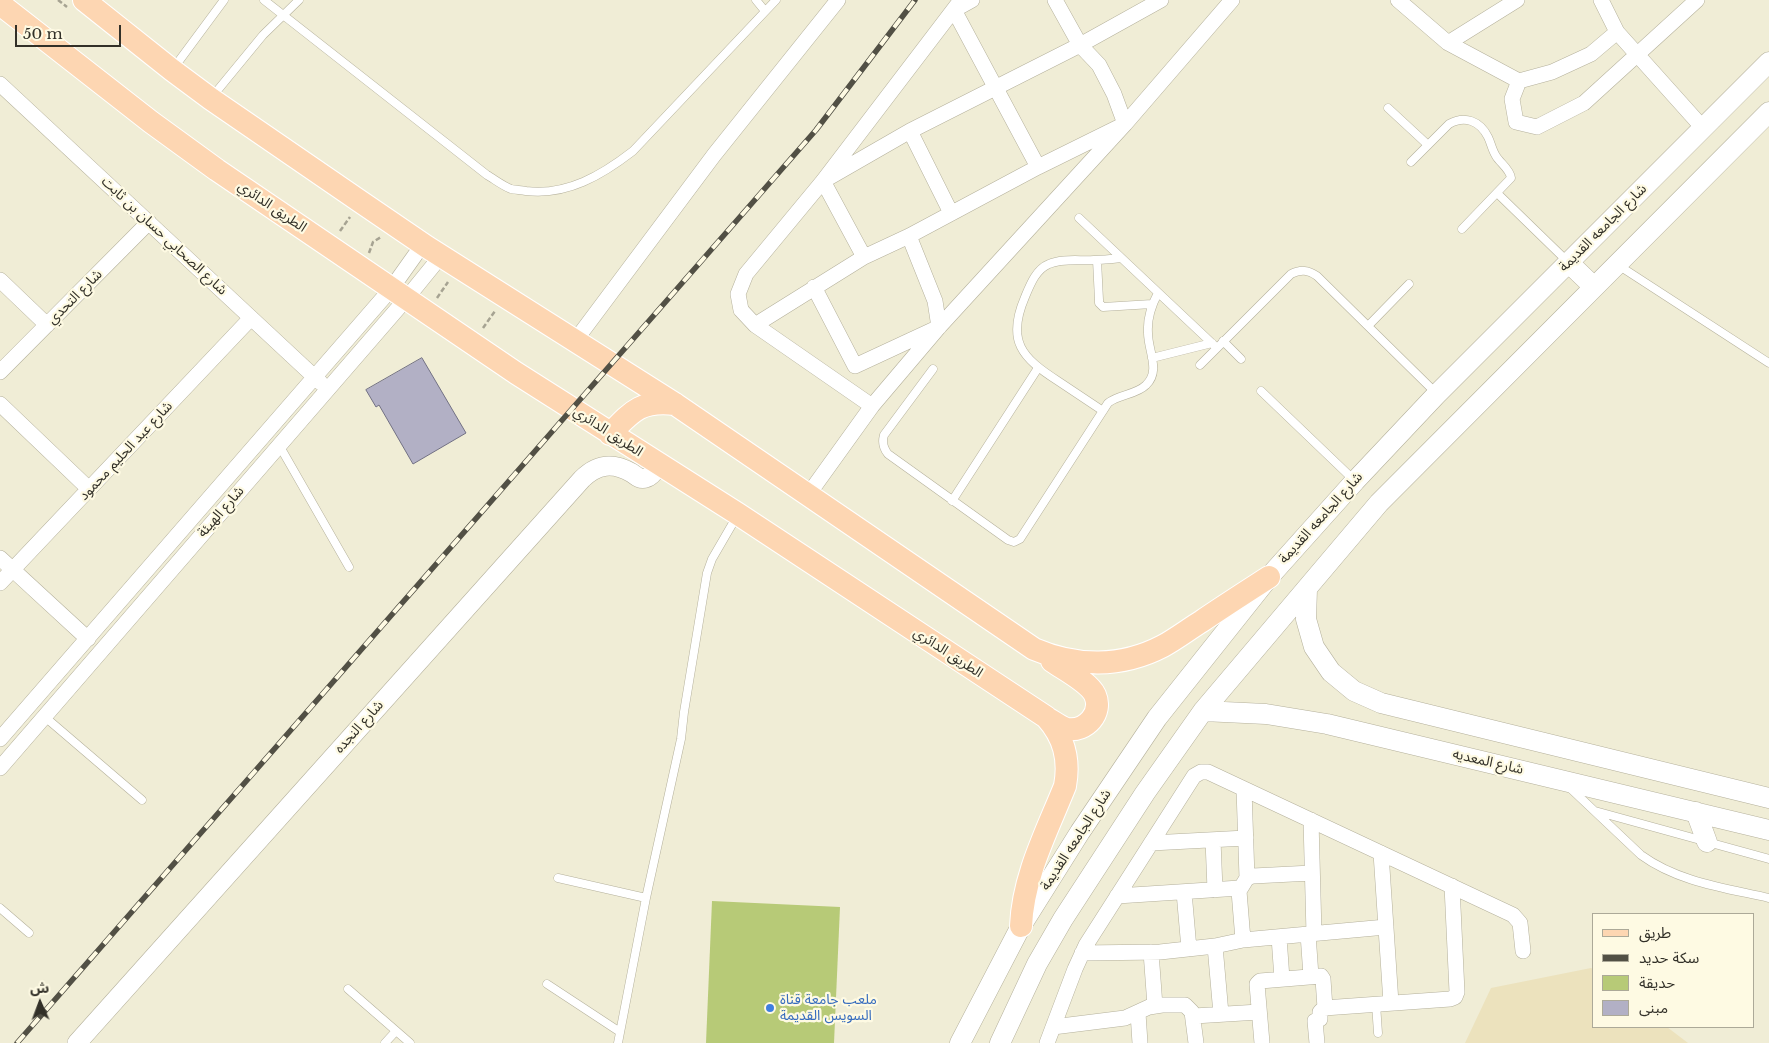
<!DOCTYPE html>
<meta charset="utf-8">
<style>
body{margin:0}
#map{position:relative;width:1769px;height:1043px;overflow:hidden;background:#f0edd6;font-family:"Libre Baskerville","Noto Sans Arabic",serif}
canvas{display:block}
.legend{position:absolute;left:1592px;top:913px;width:162px;height:115px;box-sizing:border-box;background:#fefae3;border:1px solid #aca998;margin:0;padding:6px 9px;list-style:none;font-size:15px;color:#323028}
.legend li{display:flex;align-items:center;gap:10px;height:25px}
.legend b{width:25px;border:1px solid #aca998}
.north{position:absolute;left:15px;top:978px;width:50px;height:50px;-webkit-text-stroke:4px #fefae3;paint-order:stroke;rotate:358deg;font-size:14px;font-weight:700;line-height:20px;text-align:center;color:#323028}
.north::after{content:'';display:block;margin:auto;width:18px;height:22px;background:#323028;clip-path:polygon(50% 0,100% 100%,50% 72%,0 100%)}
.scale{position:absolute;left:15px;top:25px;width:106px;height:22px;box-sizing:border-box;border:2px solid #323028;border-top:0;padding-left:6px;font-size:15px;line-height:18px;white-space:nowrap;color:#323028;-webkit-text-stroke:4px #fefae3;paint-order:stroke}
</style>
<div id="map">
<canvas width="1769" height="1043"></canvas>
<ul class="legend">
<li><b style="height:6px;background:#fdd6b2"></b>طريق</li>
<li><b style="height:6px;background:#525045"></b>سكة حديد</li>
<li><b style="height:14px;background:#b7ca77"></b>حديقة</li>
<li><b style="height:14px;background:#b2b0c5"></b>مبنى</li>
</ul>
<div class="north">ش</div>
<div class="scale">50 m</div>
</div>
<script>
const ctx = document.querySelector('canvas').getContext('2d');
ctx.lineJoin = 'round';
function paint(path, color) { ctx.fillStyle = color; ctx.fill(path, 'evenodd'); }
function trace(path, color, width, dash) { ctx.strokeStyle = color; ctx.lineWidth = width; ctx.lineCap = dash ? 'butt' : 'round'; ctx.setLineDash(dash || []); ctx.stroke(path); }
function write(font, color, halo, rows, align = 'center') {
  ctx.font = font + ' "Libre Baskerville","Noto Sans Arabic",serif'; ctx.lineWidth = 4.5; ctx.setLineDash([]); ctx.textBaseline = 'middle'; ctx.strokeStyle = halo; ctx.fillStyle = color; for (const [text, x, y, turn = 0] of rows) {
    ctx.save(); ctx.translate(x, y); ctx.rotate((+turn || 0) * Math.PI / 180); ctx.textAlign = isNaN(turn) ? turn : align; if (halo) ctx.strokeText(text, 0, 0); ctx.fillText(text, 0, 0); ctx.restore();
  }
}
paint(new Path2D(`
 M712 901 840 907 834 1043H706Z`), '#b7ca77');
paint(new Path2D(`
 M1591 968 1593 969V1027H1667L1688 1043H1465L1491 988Z`), '#ece2bd');
const building = new Path2D(`
 M422 358 466 433 413 464 379 405 376 407 366 390Z`);
paint(building, '#b2b0c5');
trace(building, '#717083', 1);
const service = new Path2D(`
 M264 0 487 175C494 179 503 186 511 189 515 190 521 190 526 191 567 196 602 175 633 151L776 0
 M756 0 765 11
 M173 69 224 0
 M212 97 263 35 299 0
 M1388 108 1428 145
 M1411 162 1449 124C1465 115 1480 121 1488 137 1491 143 1492 150 1496 156 1500 163 1510 169 1511 178L1462 229
 M1497 193 1567 261
 M1079 218 1217 348
 M1097 260 1099 300V303L1103 307 1152 304
 M1618 265 1769 363
 M1368 326 1409 284
 M1223 341 1241 359
 M1152 358 1212 343
 M1200 365 1291 274C1301 269 1308 270 1317 276L1437 394
 M933 369 884 435C882 442 883 448 888 454L1008 540 1014 542 1020 539 1108 403C1119 394 1136 395 1146 385 1161 371 1148 351 1148 333 1147 318 1151 306 1158 293
 M1261 391 1355 481
 M1103 411C1088 401 1073 391 1058 381 1022 358 1006 341 1025 297 1030 285 1036 269 1049 264 1062 258 1080 261 1094 260 1103 260 1112 259 1121 258
 M279 445 349 567
 M952 501 1038 368
 M45 717 142 800
 M1569 787 1641 855C1678 882 1725 888 1769 898
 M1595 811 1769 859
 M558 878 646 898
 M0 908 29 933
 M547 984 620 1032
 M348 989 410 1043
 M1376 1004 1378 1033
 M385 1043 396 1031
 M618 1043 646 898 681 739 684 712 707 573 712 559 737 516`);
const minor = new Path2D(`
 M972 0 954 10 1038 167
 M1398 0 1448 43 1519 81 1512 99 1516 122 1537 127 1584 103 1697 0
 M1601 0 1617 32
 M1448 43 1517 0
 M1519 81 1552 72 1591 54 1617 32 1703 128
 M0 84 321 383
 M910 131 951 213
 M864 257 823 181 910 131 1080 45 1161 0
 M0 280 47 325
 M814 287 855 366 939 327 935 301 909 236
 M755 325 864 257 909 236 1038 167 1125 124 1114 94 1099 65 1080 45 1055 0
 M575 341 714 155 838 0
 M0 372 149 222
 M0 404 89 489
 M872 406 755 325 741 310 738 294 746 274 823 181 961 0
 M808 495 872 406 939 327 1125 124 1232 0
 M0 558 88 639
 M0 583 251 318
 M0 739 391 289 423 244
 M0 768 406 299 441 256
 M1244 789 1247 878
 M1311 820 1314 934
 M1213 840 1215 890
 M1151 843 1246 838
 M1381 853 1391 1003
 M1184 892 1189 949
 M1117 896 1240 888
 M1308 934 1311 976
 M1279 937 1282 979
 M1243 940 1239 891 1247 878 1253 876 1312 873
 M1215 946 1221 1014
 M1151 952 1155 1006
 M1082 953 1160 952 1215 946 1243 940 1386 927
 M1138 1013 1140 1043
 M1194 1016 1259 1012
 M1053 1027 1125 1018 1149 1007 1162 1005H1185L1192 1012 1196 1043
 M1047 1043 1075 969 1086 945 1194 776 1201 772H1208L1513 915 1520 923 1523 951
 M1262 1043 1257 984 1260 981 1321 976 1323 979 1325 1008
 M1317 1043 1315 1021 1320 1019V1012L1324 1008 1450 999 1455 997 1457 992 1452 886`);
const tertiary = new Path2D(`
 M77 1043 582 479C597 464 613 462 632 473 636 476 640 480 646 478 651 477 656 469 660 465`);
const secondary = new Path2D(`
 M1568 262 1594 287
 M1307 589 1306 619 1314 647 1331 672 1354 691 1381 703 1769 798
 M1203 711 1266 714 1327 724 1769 830
 M1696 812 1707 842
 M960 1043 1021 926 1080 832 1157 718 1269 577 1355 481 1437 394 1769 62
 M1000 1043 1037 964 1063 919 1145 793 1203 711 1379 503 1769 112`);
const primary = new Path2D(`
 M84 0 172 70 211 99 361 202 427 247 675 404 1034 649C1076 667 1121 668 1163 646 1176 639 1189 629 1202 621 1224 606 1246 592 1269 577
 M0 4 151 122 217 170 516 373 738 514 1046 717C1064 737 1070 759 1065 786 1047 831 1023 876 1021 926
 M610 434C632 411 641 400 675 404
 M1047 718C1053 721 1060 727 1067 729 1086 732 1103 713 1095 695 1089 682 1063 669 1052 661`);
trace(service, '#b4b09b', 9);
trace(minor, '#b4b09b', 16);
trace(tertiary, '#b4b09b', 20);
trace(secondary, '#b4b09b', 21);
trace(primary, '#fff', 24);
trace(new Path2D(`
 M58 0 67 7
 M340 231 350 217
 M369 253 373 242 381 237
 M437 298 448 282
 M483 328 495 311`), '#a6a392', 2.5, [5, 2.5]);
trace(service, '#fff', 8);
trace(minor, '#fff', 15);
trace(tertiary, '#fff', 19);
trace(secondary, '#fff', 20);
trace(primary, '#fdd6b2', 22);
const rail = new Path2D(`
 M17 1043 816 130 915 0`);
trace(rail, '#525045', 5.5);
trace(rail, '#fefae3', 4, [11]);
for (const [x, y, r, color] of [
 [770,1008,5,"#3f7fe0"]
]) { const dot = new Path2D(); dot.arc(x, y, r, 0, 2 * Math.PI); ctx.fillStyle = color; ctx.fill(dot); trace(dot, '#fefae3', 2); }
write('14px', '#323028', '#fefae3', [
 ["الطريق الدائري",272,207,34],
 ["شارع الجامعه القديمة",1603,228,-45],
 ["شارع الصحابي حسان بن ثابت",164,236,43],
 ["شارع التحدي",75,297,-45],
 ["الطريق الدائري",608,432,33],
 ["شارع عبد الحليم محمود",126,451,-47],
 ["شارع الهيئة",221,512,-49],
 ["شارع الجامعه القديمة",1321,518,-48],
 ["الطريق الدائري",948,653,33],
 ["شارع النجده",359,727,-48],
 ["شارع المعديه",1488,762,13],
 ["شارع الجامعه القديمة",1076,840,-57]
]);
write('14px', '#366cbe', '#fefae3', [
 ["ملعب جامعة قناة",780,1000],
 ["السويس القديمة",780,1016]
], 'left');
</script>
